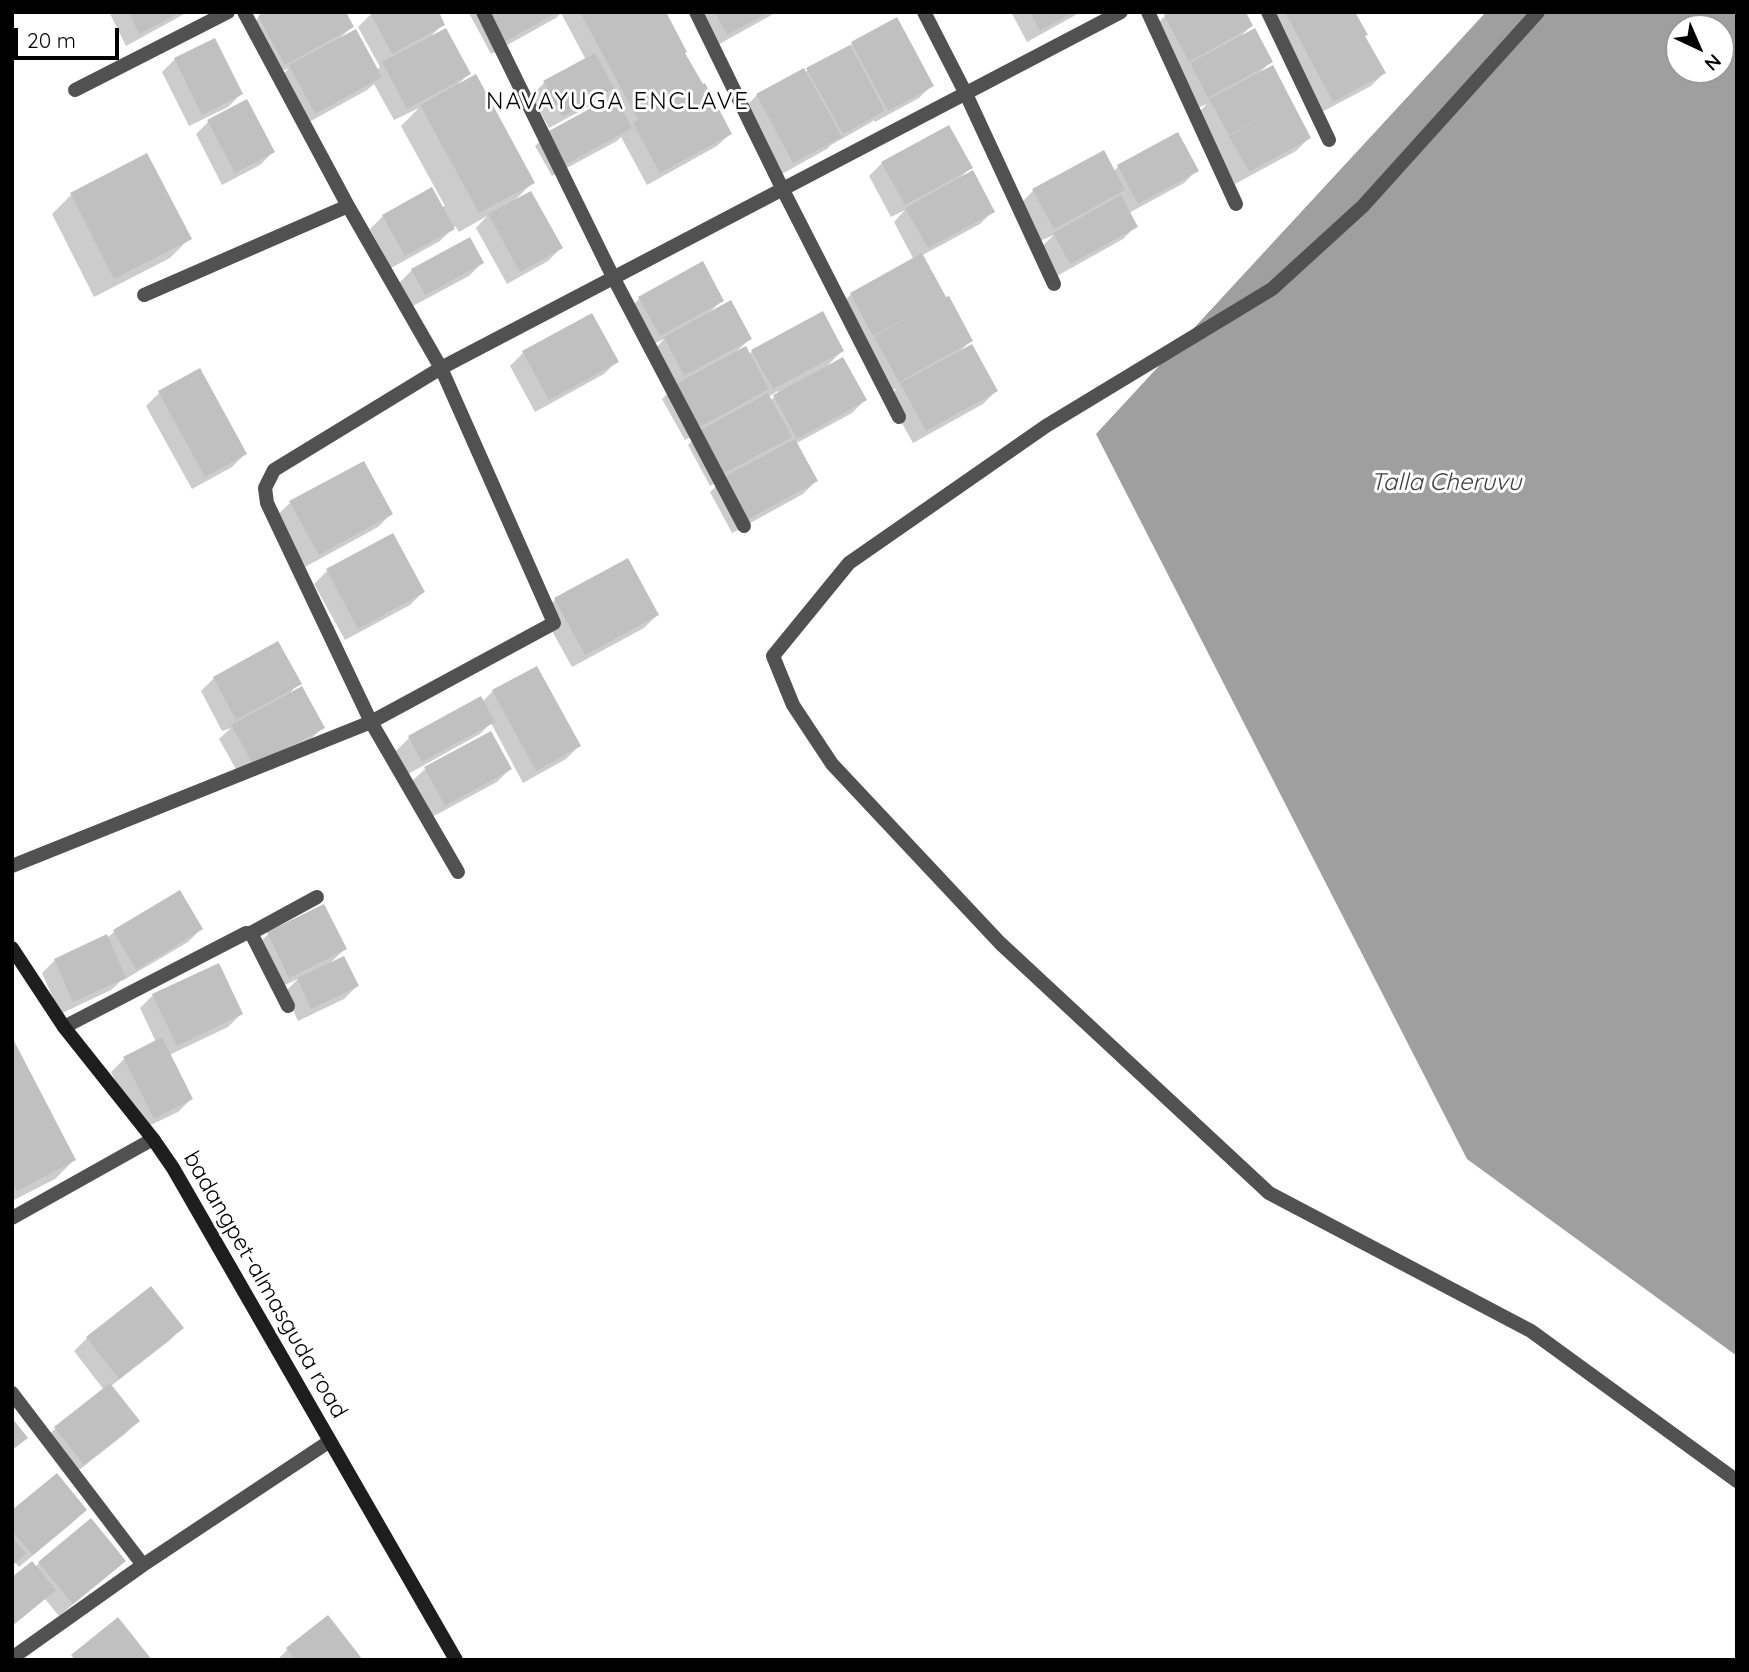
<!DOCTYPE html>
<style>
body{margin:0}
#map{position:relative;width:1749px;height:1672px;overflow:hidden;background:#fff;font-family:Quicksand,sans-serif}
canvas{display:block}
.frame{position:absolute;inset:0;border:14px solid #000;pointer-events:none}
.north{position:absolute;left:1665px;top:14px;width:70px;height:70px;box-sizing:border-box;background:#fff;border:2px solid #999;border-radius:50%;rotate:136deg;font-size:19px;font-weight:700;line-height:28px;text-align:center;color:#000}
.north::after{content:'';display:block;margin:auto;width:24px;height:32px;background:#000;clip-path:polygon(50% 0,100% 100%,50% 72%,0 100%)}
.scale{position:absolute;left:14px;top:28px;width:105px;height:32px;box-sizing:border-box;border:4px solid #000;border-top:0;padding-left:9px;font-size:21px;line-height:24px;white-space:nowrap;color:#000;-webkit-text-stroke:5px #fff;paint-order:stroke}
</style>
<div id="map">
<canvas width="1749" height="1672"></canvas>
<div class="frame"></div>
<div class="north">N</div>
<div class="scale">20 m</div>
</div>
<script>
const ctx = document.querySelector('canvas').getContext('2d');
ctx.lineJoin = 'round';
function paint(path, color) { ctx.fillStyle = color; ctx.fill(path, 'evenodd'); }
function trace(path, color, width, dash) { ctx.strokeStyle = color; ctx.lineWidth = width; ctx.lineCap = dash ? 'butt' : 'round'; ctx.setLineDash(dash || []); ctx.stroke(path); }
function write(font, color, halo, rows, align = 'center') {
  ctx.font = font + ' Quicksand,sans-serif'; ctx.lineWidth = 6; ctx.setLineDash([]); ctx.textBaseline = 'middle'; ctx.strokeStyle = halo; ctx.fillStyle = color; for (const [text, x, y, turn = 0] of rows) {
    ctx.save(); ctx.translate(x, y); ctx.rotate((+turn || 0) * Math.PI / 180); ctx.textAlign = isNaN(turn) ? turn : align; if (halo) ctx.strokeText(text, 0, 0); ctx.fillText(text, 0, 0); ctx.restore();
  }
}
paint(new Path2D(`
 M1486 12H1737V1356L1467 1159 1096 434ZM1679 28H1721V70H1679Z`), '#9f9f9f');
paint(new Path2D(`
 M109 12H188L126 46Z
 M470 12H664L683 53 730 134 717 146 647 185 621 137 617 141 552 176 535 146 548 133 608 100 605 95 599 101 549 128 531 96 544 83 586 60 561 13 556 18 491 54 469 13Z
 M695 12H777L714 47Z
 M1011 12H1081L1027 42Z
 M1265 12H1353L1364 36 1384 73 1371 86 1320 113Z
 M371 14 443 24 431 36 469 74 457 85 533 182 514 201 561 248 548 261 507 284 476 228 487 216 459 232 455 226 440 241 391 268 370 229 383 216 445 206 401 126 419 108 394 120 374 84 367 90 302 126 277 80 289 68 271 76 246 30 259 17 352 27 340 38 377 70 380 67 358 27Z
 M1165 16 1251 26 1242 35 1271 62 1260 72 1272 67 1309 138 1296 151 1235 184 1197 114 1207 104 1195 109 1152 29Z
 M852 44 932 85 919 98 875 122 874 120 870 123 831 145 827 149 780 175 744 108 757 95 805 72Z
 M175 59 241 94 228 107 189 126 162 72Z
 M209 121 273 152 260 165 222 185 196 134Z
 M882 163 971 167 959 179 993 211 980 224 921 256 971 341 961 350 996 391 983 404 913 443 888 398 897 388 885 394 838 307 851 294 914 260 894 222 905 210 891 217 869 176Z
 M1118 167 1197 170 1184 183 1129 213 1136 226 1123 239 1057 276 1041 247 1054 235 1040 241 1020 204 1033 191 1114 171Z
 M71 195 189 239 170 258 94 297 52 214Z
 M482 263 469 276 411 307 399 283 412 270Z
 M640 298 722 300 710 312 750 339 737 351 749 355 752 351H842L825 368 865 400 852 413 795 444 816 481 803 494 732 533 710 492 722 480 710 486 688 445 700 433 685 440 662 399 672 389 652 352 664 339 647 347 627 311ZM778 391 779 392 770 401 768 397Z
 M523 353 617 361 604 374 535 412 510 366Z
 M159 393 245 454 232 467 192 489 146 406Z
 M290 503 391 514 378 527 305 567 277 515Z
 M327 571 423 592 410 605 345 640 314 584Z
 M555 600 657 615 644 628 572 667 542 613Z
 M214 678 299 683 288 695 323 727 310 740 241 778 219 739 231 728 222 731 201 691Z
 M493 691 579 746 566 759 523 783 491 723 480 734 408 774 396 751 409 738 480 698 482 702Z
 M425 769H510L497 782 432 817 412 781Z
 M179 892 201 929 188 942 122 981V980L111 990 60 1014 42 973 55 960 107 938 114 932Z
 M268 934 345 949 329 964 357 986 344 999 298 1021 285 992 298 979 276 989 256 947Z
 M153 995 241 1014 228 1027 169 1055 191 1099 178 1112 140 1130 111 1072 124 1059 156 1042 140 1008Z
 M12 1041 74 1160 55 1179 12 1201Z
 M182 1328 169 1341 111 1386 138 1421 125 1434 70 1477 42 1441 55 1429 104 1390 74 1351 87 1338Z
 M85 1510 72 1523 19 1567 15 1562 12 1565V1512Z
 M124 1561 111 1573 59 1616 45 1599 12 1626V1579L35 1567 39 1563Z
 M287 1650 361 1660H277Z`), '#0003');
paint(new Path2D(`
 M129 12H181L139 34Z
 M264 12H346L354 27 285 65 258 16Z
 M370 12H439L445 25 392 54Z
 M488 12H558L504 42Z
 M580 12H666L687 52 685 53 703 84 705 83 732 134 660 173 633 123 638 120Z
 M715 12H769L727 35Z
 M1030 12H1073L1040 31Z
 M1169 12H1246L1253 26 1189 62 1164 15Z
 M1285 12H1355L1368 35 1365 36 1386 73 1333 102Z
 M897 17 934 86 888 111 851 42Z
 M446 28 471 74 407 109 382 62Z
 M1255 28 1273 62 1208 98 1190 63Z
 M356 29 382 77 315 114 289 65Z
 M215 38 243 94 202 115 174 58Z
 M850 45 885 111 843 134 806 68Z
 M595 53 614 88 562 117 543 81Z
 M1273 65 1311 138 1249 172 1229 136 1289 103 1229 135 1209 99Z
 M804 68 842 137 793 163 756 94Z
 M476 74 535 183 479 213 420 105Z
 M615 95 632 128 565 165 547 132Z
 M247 99 275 152 235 173 207 120Z
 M949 125 973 168 905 205 881 162Z
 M1178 132 1199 171 1138 204 1117 165Z
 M1104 150 1125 190 1054 229 1032 189Z
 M147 153 192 239 114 279 70 193Z
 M973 170 995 212 928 248 905 208Z
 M432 187 455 229 405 256 382 215Z
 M531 191 563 248 520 272 488 214Z
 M1121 195 1138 227 1070 264 1053 233Z
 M470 237 484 263 425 295 411 269Z
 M922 253 946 297 949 296 973 341 899 382 874 337 913 315 873 336 850 293Z
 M703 261 724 301 660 336 638 297Z
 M731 300 752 339 684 376 664 337Z
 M823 311 844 351 773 389 751 350Z
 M592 313 619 362 549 400 522 351Z
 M972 344 998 391 926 431 900 383Z
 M746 346 769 389 698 428 674 385Z
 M843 357 867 400 797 439 773 395Z
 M200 368 247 454 205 477 158 391Z
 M768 393 792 437 723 474 699 431Z
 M795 439 818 481 745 521 722 478Z
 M364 461 393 514 319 555 289 501Z
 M393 533 425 592 358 629 326 569Z
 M628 558 659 615 585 655 554 598Z
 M278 641 302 684 236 720 213 677Z
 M537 666 581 746 536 771 492 690Z
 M302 686 325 728 254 766 231 725Z
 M481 696 495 722 422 762 408 736Z
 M491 731 512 769 445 806 424 767Z
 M180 890 203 929 136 970 113 930Z
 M324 904 347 949 289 978 267 932Z
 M107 934 126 978 73 1002 54 959Z
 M344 956 359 986 311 1009 297 978Z
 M219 963 243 1014 177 1046 152 994Z
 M12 1037 76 1160 17 1191 12 1181Z
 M162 1037 193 1099 154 1119 123 1057Z
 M151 1286 184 1328 119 1379 86 1337Z
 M110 1383 140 1421 84 1465 54 1427Z
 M12 1418 28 1438 12 1450Z
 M57 1473 87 1510 33 1555 12 1531V1510Z
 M91 1518 126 1561 73 1604 38 1562Z
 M12 1537 26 1554 12 1566Z
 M32 1561 56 1590 12 1626V1577Z
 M328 1615 363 1660H295L286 1648Z
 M118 1617 152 1660H75L71 1655Z`), '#c0c0c0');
trace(new Path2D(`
 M244 12 348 206 441 368 274 470 265 488 267 503 371 722 458 872
 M483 12 613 277 744 526
 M696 12 783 190 899 417
 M924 12 966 94 1054 284
 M1148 12 1236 204
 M1268 12 1329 140
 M1538 12 1363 206 1272 289 1046 426 849 563 773 656 793 705 832 764 1000 943 1269 1193 1531 1331 1737 1481
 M75 90 228 12
 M144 295 348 206
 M12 866 371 722 554 623 441 368 1121 12
 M251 933 288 1006
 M64 1027 246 933H251L317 897
 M12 1218 153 1139
 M12 1393 143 1565
 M12 1658 143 1565 330 1441`), '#515151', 14);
trace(new Path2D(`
 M12 948 64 1027 153 1139 173 1168 456 1660`), '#1e1e1e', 14);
write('23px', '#000', '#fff', [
 ["badangpet-almasguda road",265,1285,60]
]);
ctx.letterSpacing = '2px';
write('24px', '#000', '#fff', [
 ["NAVAYUGA ENCLAVE",618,102]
]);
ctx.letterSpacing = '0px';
write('italic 24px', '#404040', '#fff', [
 ["Talla Cheruvu",1446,483]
]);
</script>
